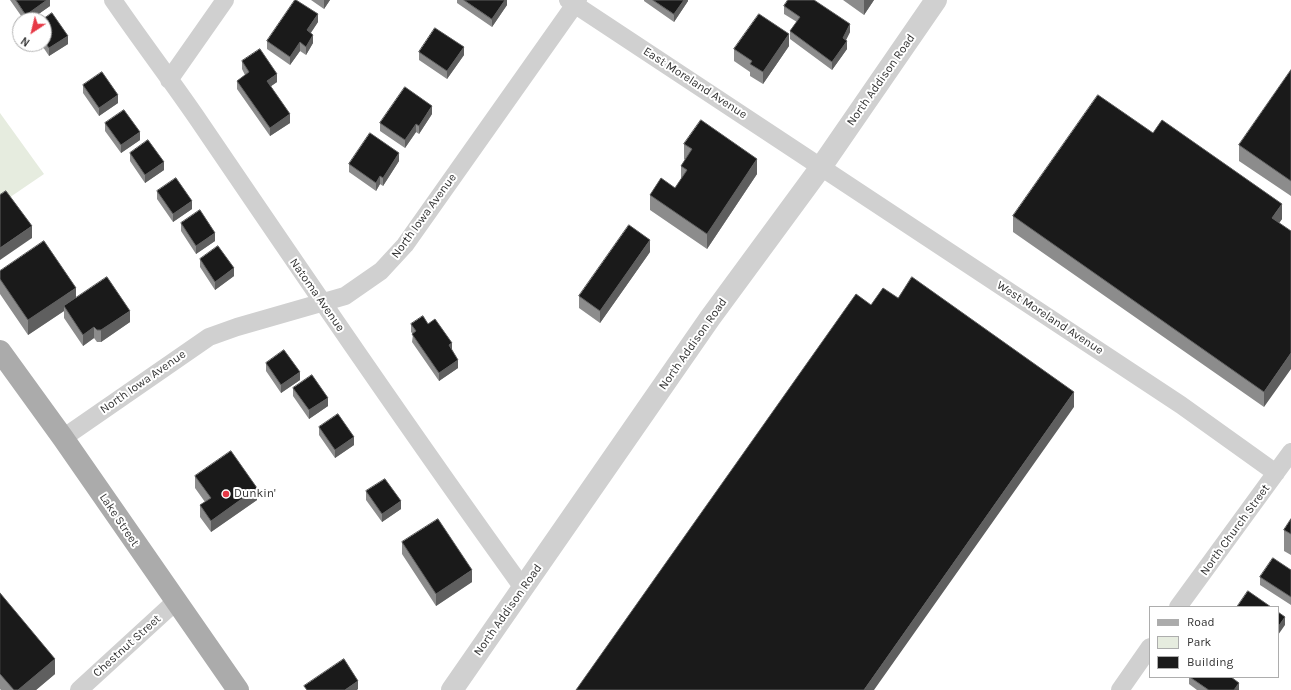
<!DOCTYPE html>
<style>
body{margin:0}
#map{position:relative;width:1291px;height:690px;overflow:hidden;background:#fff;font-family:Karla,sans-serif}
canvas{display:block}
.legend{position:absolute;left:1149px;top:606px;width:130px;height:72px;box-sizing:border-box;background:#fff;border:1px solid #adadad;margin:0;padding:5px 7px;list-style:none;font-size:12px;color:#333}
.legend li{display:flex;align-items:center;gap:8px;height:20px}
.legend b{width:20px;border:1px solid #adadad}
.north{position:absolute;left:12px;top:12px;width:40px;height:40px;box-sizing:border-box;background:#fff;border:1px solid #adadad;border-radius:50%;rotate:215deg;font-size:11px;font-weight:700;line-height:16px;text-align:center;color:#333}
.north::after{content:'';display:block;margin:auto;width:14px;height:18px;background:#e63946;clip-path:polygon(50% 0,100% 100%,50% 72%,0 100%)}
</style>
<div id="map">
<canvas width="1291" height="690"></canvas>
<ul class="legend">
<li><b style="height:5px;background:#ababab"></b>Road</li>
<li><b style="height:11px;background:#e6ecdf"></b>Park</li>
<li><b style="height:11px;background:#1a1a1a"></b>Building</li>
</ul>
<div class="north">N</div>
</div>
<script>
const ctx = document.querySelector('canvas').getContext('2d');
ctx.lineJoin = 'round';
function paint(path, color) { ctx.fillStyle = color; ctx.fill(path, 'evenodd'); }
function trace(path, color, width, dash) { ctx.strokeStyle = color; ctx.lineWidth = width; ctx.lineCap = dash ? 'butt' : 'round'; ctx.setLineDash(dash || []); ctx.stroke(path); }
function write(font, color, halo, rows, align = 'center') {
  ctx.font = font + ' Karla,sans-serif'; ctx.lineWidth = 4; ctx.setLineDash([]); ctx.textBaseline = 'middle'; ctx.strokeStyle = halo; ctx.fillStyle = color; for (const [text, x, y, turn = 0] of rows) {
    ctx.save(); ctx.translate(x, y); ctx.rotate((+turn || 0) * Math.PI / 180); ctx.textAlign = isNaN(turn) ? turn : align; if (halo) ctx.strokeText(text, 0, 0); ctx.fillText(text, 0, 0); ctx.restore();
  }
}
paint(new Path2D(`
 M0 113 44 174 0 204Z`), '#e6ecdf');
trace(new Path2D(`
 M113 0C141 41 171 80 199 121 305 277 412 434 523 588
 M568 0 1181 405 1276 473
 M169 80 225 0
 M63 438 209 337 237 327 345 296 381 271 405 245 578 0
 M1178 607 1291 452
 M79 690 175 602
 M1120 690 1150 647`), '#d0d0d0', 18);
trace(new Path2D(`
 M452 690 710 318 821 167 936 0`), '#d0d0d0', 22);
trace(new Path2D(`
 M0 351 63 438 238 690`), '#ababab', 22);
paint(new Path2D(`
 M10 0H50V6L30 20H24Z
 M311 0H330L324 9Z
 M457 0H507V5L492 27 457 3Z
 M644 0H688V1L674 22 644 1Z
 M843 0H874L864 15Z
 M784 6 850 32 846 40 847 49 832 70 790 39V31L797 22 784 14Z
 M44 20 68 44 49 56 41 44H44Z
 M318 22 310 33 313 43 306 55 300 51 290 65 267 49V41Z
 M789 46 763 84 750 76V72L734 61V49Z
 M419 52 464 55 447 79 419 60Z
 M242 61 277 82 271 86 290 123 270 136 237 89V81L245 75 242 69Z
 M1291 70V196L1239 161V145Z
 M83 85 118 103 99 116 83 93Z
 M432 114 419 134 416 132 405 148 380 131V123Z
 M105 123 140 140 121 153 105 131Z
 M1153 133 1282 219 1279 223 1264 407 1013 232V216Z
 M684 144 757 174 707 249 650 210V195L675 188 681 179V166L685 160 684 159Z
 M130 153 164 170 145 183 130 161Z
 M399 161 383 186 380 184 376 191 349 172V164Z
 M157 191 192 209 173 222 157 199Z
 M181 223 215 241 196 254 181 231Z
 M650 252 600 323 579 308V296Z
 M200 259 234 276 215 290 200 267Z
 M0 271 76 298 130 322 101 342H97L94 338 83 346 64 318V311L28 335 0 294Z
 M411 324H428L458 368 439 381 412 342 413 334 411 332Z
 M266 363 300 380 281 393 266 371Z
 M293 388 328 406 309 419 293 396Z
 M319 427 354 445 335 458 319 435Z
 M195 476 257 500 211 532 200 517V505L205 502 195 488Z
 M366 491 401 509 382 522 366 500Z
 M1291 519V555L1284 551V530Z
 M402 542 472 582 436 606 402 554Z
 M1291 570V605L1260 585V577Z
 M0 593 55 674 36 690H1L0 689Z
 M1189 677H1231L1239 690H1197L1189 684Z`), '#8c8c8c');
paint(new Path2D(`
 M47 0H50V6L30 20H26V15Z
 M324 0H330L324 9Z
 M505 0H507V5L492 27V19Z
 M684 0H688V1L674 22V14Z
 M864 0H874L864 15Z
 M318 14V22L307 39V30Z
 M850 24V32L843 46V38Z
 M789 34V46L763 84V72Z
 M313 35V43L306 55V47Z
 M68 36V44L49 56V48Z
 M847 41V49L832 70V62Z
 M300 42V51L290 65V57Z
 M464 47V55L447 79V71Z
 M277 74V82L267 89V81Z
 M118 95V103L99 116V108Z
 M432 106V114L419 134V126Z
 M290 114V123L270 136V128Z
 M416 124V132L405 148V140Z
 M140 132V140L121 153V145Z
 M399 153V161L383 186V178Z
 M757 159V174L707 249V234Z
 M164 162V170L145 183V175Z
 M380 176V184L376 191V183Z
 M192 201V209L173 222V214Z
 M1282 204V219L1272 233V218Z
 M32 226V238L0 260V248Z
 M215 233V241L196 254V246Z
 M650 240V252L600 323V311Z
 M234 268V276L215 290V282Z
 M76 288V303L64 306V311L28 335V320Z
 M130 311V322L101 342V330Z
 M94 327V338L83 346V335Z
 M452 343V351L449 345Z
 M1291 353V369L1264 407V392Z
 M458 360V368L439 381V373Z
 M300 372V380L281 393V385Z
 M1074 392V407L874 690H864Z
 M328 398V406L309 419V410Z
 M354 437V445L335 458V450Z
 M257 488V500L211 532V521Z
 M401 501V509L382 522V514Z
 M472 570V582L436 606V594Z
 M1285 617V625L1278 635V627Z
 M55 659V674L36 690H18Z
 M358 681V689L357 690H345Z
 M1239 683V690H1234Z`), '#5f5f5f');
const building = new Path2D(`
 M16 0H47L26 15Z
 M295 0H296L318 14 307 30 313 35 306 47 300 42 290 57 267 41Z
 M464 0H505L492 19Z
 M653 0H684L674 14Z
 M788 0H814L850 24 843 38 847 41 832 62 790 31 800 17 784 6Z
 M52 13 68 36 49 48 44 41V20H42Z
 M759 14 789 34 763 72 750 64 752 61 734 49Z
 M435 28 464 47 447 71 419 52Z
 M260 49 277 74 267 81 290 114 270 128 237 81 249 72 242 61Z
 M1291 70V181L1239 145Z
 M102 72 118 95 99 108 83 85Z
 M405 87 432 106 419 126 416 124 405 140 380 123Z
 M1098 95 1153 133 1162 120 1282 204 1272 218 1291 231V353L1264 392 1013 216Z
 M124 110 140 132 121 145 105 123Z
 M701 120 757 159 707 234 650 195 661 178 675 188 687 170 681 166 692 149 684 144Z
 M370 133 399 153 383 178 380 176 376 183 349 164Z
 M148 140 164 162 145 175 130 153Z
 M176 178 192 201 173 214 157 191Z
 M6 191 32 226 0 248V195Z
 M200 210 215 233 196 246 181 223Z
 M629 225 650 240 600 311 579 296Z
 M44 241 76 288 28 320 0 279V271Z
 M218 246 234 268 215 282 200 259Z
 M107 277 130 311 101 330H97L94 327 83 335 64 306Z
 M912 277 1074 392 864 690H576L856 294 871 305 883 288 898 298Z
 M423 316 428 324 435 319 452 343 449 345 458 360 439 373 412 334 416 331 411 324Z
 M284 350 300 372 281 385 266 363Z
 M312 375 328 398 309 410 293 388Z
 M338 414 354 437 335 450 319 427Z
 M231 451 257 488 211 521 200 505 211 498 195 476Z
 M385 479 401 501 382 514 366 491Z
 M438 519 472 570 436 594 402 542Z
 M1291 519V534L1284 530Z
 M1273 558 1291 570V597L1260 577Z
 M1248 591 1271 607H1237Z
 M0 593 55 659 18 690H14L0 674Z
 M1278 612 1285 617 1278 627Z
 M344 659 358 681 345 690H307L304 686Z
 M1190 677H1231L1239 683 1234 690H1209Z`);
paint(building, '#1a1a1a');
trace(building, '#5f5f5f', 1);
for (const [x, y, r, color] of [
 [226,494,4,"#e63946"]
]) { const dot = new Path2D(); dot.arc(x, y, r, 0, 2 * Math.PI); ctx.fillStyle = color; ctx.fill(dot); trace(dot, '#fff', 1.5); }
write('12px', '#333', '#fff', [
 ["North Addison Road",881,80,-55],
 ["East Moreland Avenue",695,83,33],
 ["North Iowa Avenue",424,216,-54],
 ["Natoma Avenue",317,295,55],
 ["West Moreland Avenue",1050,318,33],
 ["North Addison Road",693,344,-55],
 ["North Iowa Avenue",143,382,-35],
 ["Lake Street",119,520,56],
 ["North Church Street",1235,530,-54],
 ["North Addison Road",508,610,-55],
 ["Chestnut Street",127,646,-42]
]);
write('12px', '#333', '#fff', [
 ["Dunkin'",234,494]
], 'left');
</script>
